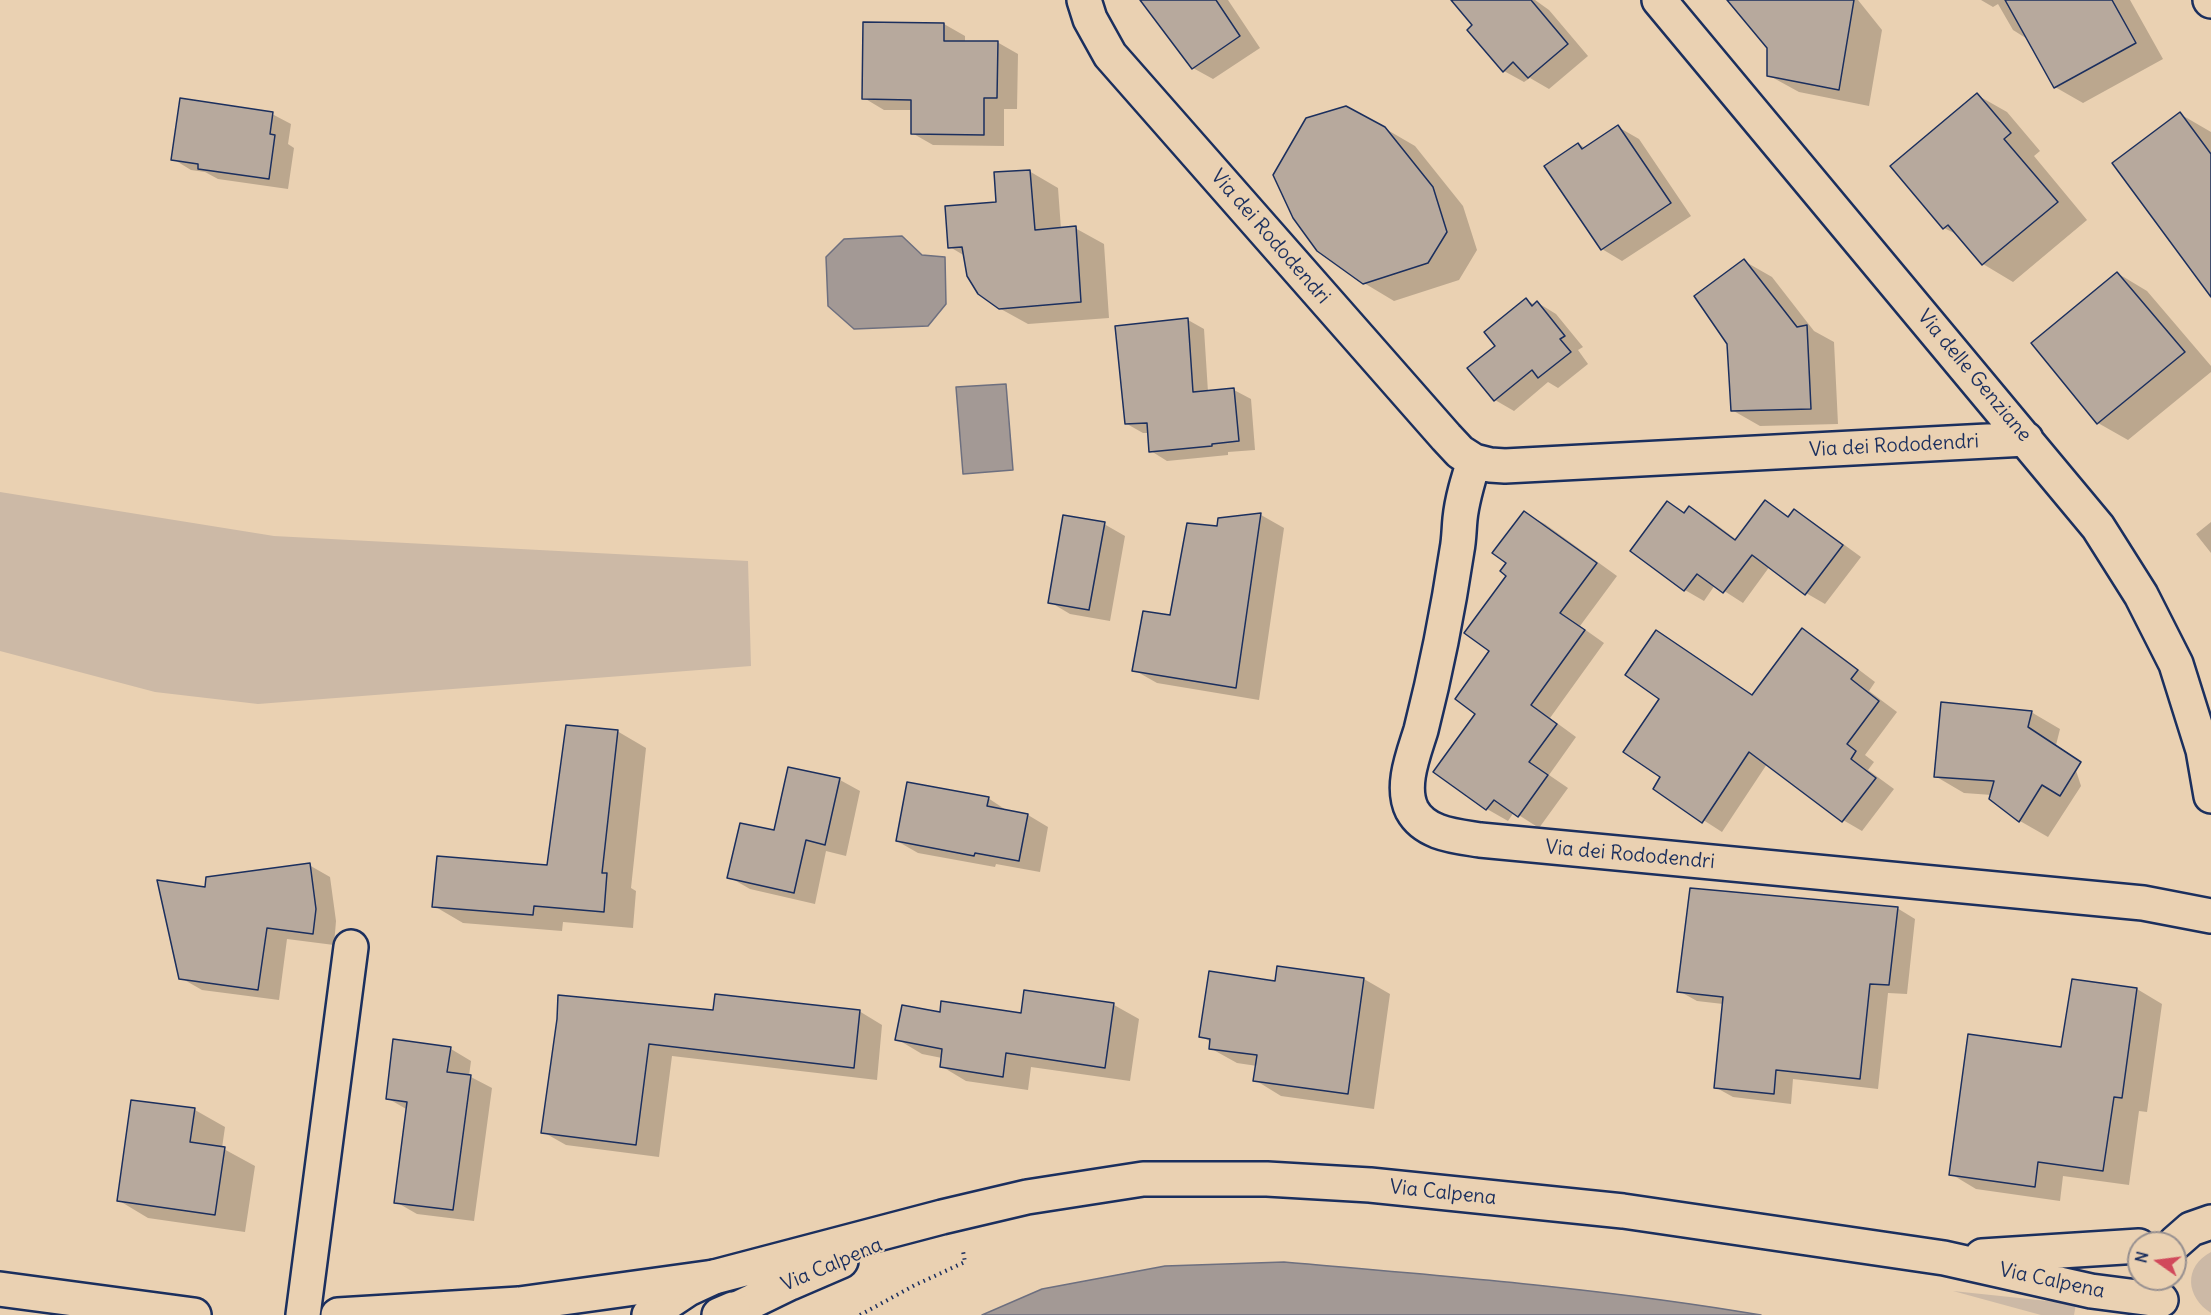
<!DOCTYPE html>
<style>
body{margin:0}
#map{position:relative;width:2211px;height:1315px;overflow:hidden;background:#ead1b2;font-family:Delius,sans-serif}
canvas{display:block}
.north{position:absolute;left:2127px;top:1231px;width:60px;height:60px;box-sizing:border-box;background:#ead1b2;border:2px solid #979090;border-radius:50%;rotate:284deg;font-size:16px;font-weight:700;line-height:24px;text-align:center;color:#1b2f5e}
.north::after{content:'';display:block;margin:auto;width:21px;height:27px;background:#d1495b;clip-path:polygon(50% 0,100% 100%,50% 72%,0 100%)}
</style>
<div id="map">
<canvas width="2211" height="1315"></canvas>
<div class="north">N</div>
</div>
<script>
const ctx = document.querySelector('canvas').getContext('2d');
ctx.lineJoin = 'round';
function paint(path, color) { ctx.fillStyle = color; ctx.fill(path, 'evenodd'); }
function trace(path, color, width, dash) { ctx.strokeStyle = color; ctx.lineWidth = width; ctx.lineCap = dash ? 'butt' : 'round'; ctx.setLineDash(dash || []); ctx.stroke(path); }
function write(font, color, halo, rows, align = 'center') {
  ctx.font = font + ' Delius,sans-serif'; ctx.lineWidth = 4.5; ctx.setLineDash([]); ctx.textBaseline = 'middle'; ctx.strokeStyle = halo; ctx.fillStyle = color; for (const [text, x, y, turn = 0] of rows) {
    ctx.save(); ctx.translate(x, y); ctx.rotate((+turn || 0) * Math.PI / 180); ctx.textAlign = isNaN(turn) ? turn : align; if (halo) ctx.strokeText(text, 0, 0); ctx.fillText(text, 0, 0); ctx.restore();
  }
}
paint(new Path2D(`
 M0 492 274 536 748 561 751 666 258 704 155 692 0 651Z
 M2211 1252V1313C2186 1297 2183 1267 2211 1252Z
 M1953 1291 2076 1304 2074 1315H2041Z`), '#ccb9a6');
const water = new Path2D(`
 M902 236 922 255 945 257 946 304 928 326 854 329 828 306 826 257 844 239Z
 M1006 384 1013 470 963 474 956 387Z
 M1284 1262C1443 1276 1603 1288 1761 1315H982L1042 1289 1165 1266Z`);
paint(water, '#a39995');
trace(water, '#6d6f7f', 1.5);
paint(new Path2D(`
 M1146 0H1228L1260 48 1213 79 1193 68Z
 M1453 0H1535L1549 10 1588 56 1549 89 1530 78 1524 82 1504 71 1475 25Z
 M1729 0H1858L1882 30 1869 106 1799 92 1768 75 1769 47Z
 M1981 0H2130L2163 59 2083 103 2055 87 2029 40 2013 30 1998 4 1993 7Z
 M944 24 965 36V42H997L1018 54 1017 109H1004V146L933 145 912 133V110H884L864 98Z
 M1977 95 2007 112 2040 151 2034 156 2087 220 2013 282 1983 264 1960 236 1944 228Z
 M272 114 291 124 288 144 294 148 288 189 218 179 205 172 191 170 173 159Z
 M2180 114 2211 132V286Z
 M1618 127 1639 139 1691 216 1622 261 1602 249 1579 144 1585 148Z
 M1384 128 1415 146 1463 206 1477 250 1459 280 1394 301 1364 283Z
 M1029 171 1058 188 1061 229 1075 228 1104 244 1109 318 1028 324 999 308 965 256 950 247Z
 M1744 261 1772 277 1814 331 1834 342 1838 424 1760 426 1732 410Z
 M2117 273 2147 291 2211 366V372L2128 440 2098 423Z
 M1526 300 1535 305 1538 303 1556 314 1583 347 1578 350 1588 364 1558 388 1548 382 1514 411 1495 400Z
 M1188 320 1204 329 1208 392 1234 390 1251 399 1255 450 1228 452V455L1167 461 1151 451 1149 433H1143L1127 424Z
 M1766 502 1790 517 1794 511 1813 522 1861 557 1825 604 1806 593 1770 566 1743 603 1715 585 1704 601 1685 590 1668 503 1686 513 1690 508 1709 519 1737 540Z
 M1524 513 1545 524 1617 576 1580 626 1604 643 1550 718 1576 737 1549 775 1568 788 1539 828 1514 812 1508 821 1487 809 1436 772 1478 713 1508 575V563Z
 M1261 515 1284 528 1259 700 1157 683 1134 670 1172 617 1218 528 1219 519Z
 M2211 522V553L2196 534Z
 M1104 524 1125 536 1110 621 1070 614 1050 602Z
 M1802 630 1821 641 1875 682 1869 691 1897 712 1865 755 1874 762 1868 770 1894 789 1862 831 1843 820 1767 764 1722 832 1655 789 1662 777 1661 699 1656 632 1753 696Z
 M2031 712 2060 729 2056 745 2071 755 2081 786 2048 837 2020 821 1991 799 1992 795 1964 793 1935 776Z
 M617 731 646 748 631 888 636 891 633 928 563 922 562 931 463 923 434 906 548 866Z
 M840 780 860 791 846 856 826 851 815 904 750 889 729 877 775 832Z
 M988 798 1009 812 1028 815 1048 827 1040 872 996 864 995 867 918 853 897 841Z
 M309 865 330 877 336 921 334 945 287 939 279 1000 202 990 181 978 206 889Z
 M1897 908 1915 919 1907 994 1888 993 1878 1089 1793 1079 1791 1104 1733 1097 1715 1087 1723 1004 1697 1001 1679 991Z
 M1364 979 1390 994 1374 1109 1281 1096 1255 1080 1257 1066 1237 1063 1210 1048 1211 1042 1201 1036 1276 983Z
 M2137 989 2162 1004 2147 1112 2139 1111 2129 1185 2063 1176 2060 1201 1976 1189 1951 1174 2062 1048Z
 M1026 992 1114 1005 1139 1019 1130 1081 1031 1067 1028 1090 966 1081 941 1066 942 1058 922 1054 897 1039 941 1014H1022Z
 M859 1011 882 1025 877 1080 672 1056 659 1157 566 1145 543 1132 558 1019 714 1012Z
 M451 1049 471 1061 469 1076 492 1088 474 1221 417 1214 396 1202 408 1110 387 1098Z
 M132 1101 195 1110 225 1127 222 1148 255 1166 245 1232 148 1218 118 1200Z`), '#0003');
const building = new Path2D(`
 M1140 0H1216L1240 36 1192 69Z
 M1451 0H1531L1568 44 1528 78 1513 62 1503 72 1467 30 1472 25Z
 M1727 0H1854L1839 90 1767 76V48Z
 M2005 0H2112L2136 43 2054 88Z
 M863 22 944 23V41H998L997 98H984V135L911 134V100L862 99Z
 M1977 93 2011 133 2004 139 2058 202 1982 265 1948 225 1943 229 1890 166Z
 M180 98 273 112 270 134 275 135 269 179 198 169V164L171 160Z
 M1346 106 1385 127 1433 187 1447 232 1428 263 1363 284 1317 251 1293 218 1273 175 1306 118Z
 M2180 112 2211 154V297L2112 163Z
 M1618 125 1671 203 1601 250 1544 166 1578 143 1582 149Z
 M1030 170 1035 230 1076 226 1081 302 999 309 978 294 967 276 962 247 948 248 945 206 996 202 994 172Z
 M1744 259 1797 327 1807 325 1811 409 1731 411 1727 344 1694 296Z
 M2117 272 2185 352 2097 424 2031 343Z
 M1526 298 1532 306 1537 301 1565 336 1560 339 1571 352 1538 378 1532 370 1494 401 1467 368 1495 346 1484 332Z
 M1188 318 1193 392 1234 388 1239 441 1212 444V446L1149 452 1147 423 1125 424 1115 326Z
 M1765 500 1788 517 1794 509 1843 545 1805 595 1752 555 1723 593 1697 574 1684 591 1630 551 1667 501 1684 513 1689 506 1735 540Z
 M1524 511 1597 563 1560 613 1585 630 1531 705 1557 724 1529 762 1548 775 1518 817 1494 800 1486 810 1433 772 1475 714 1455 699 1489 651 1464 633 1506 576 1500 571 1506 563 1492 553Z
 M1261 513 1236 688 1132 671 1143 611 1170 615 1187 523 1217 526 1218 518Z
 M1063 515 1105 522 1089 610 1048 603Z
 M1802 628 1858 670 1851 679 1879 701 1847 744 1856 751 1851 759 1876 778 1842 822 1749 752 1702 823 1653 789 1660 777 1623 752 1659 699 1625 675 1656 630 1752 695Z
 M1941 702 2032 711 2028 727 2081 762 2060 796 2042 785 2019 822 1989 799 1994 781 1934 777Z
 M566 725 618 730 602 873H607L604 912 534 906 533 915 432 907 437 856 547 865Z
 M788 767 840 778 825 845 806 840 794 893 727 878 740 823 774 830Z
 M907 782 989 797 987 806 1028 814 1019 861 975 853 974 856 896 841Z
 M310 863 316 909 313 934 267 928 258 990 179 979 157 880 205 887 206 877Z
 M1690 888 1898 907 1889 985 1870 984 1860 1079 1776 1070 1774 1094 1714 1088 1723 997 1677 992Z
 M1277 966 1364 978 1348 1094 1253 1081 1257 1055 1209 1049 1210 1039 1199 1037 1209 971 1275 981Z
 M2072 979 2137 988 2122 1098 2114 1097 2103 1171 2038 1162 2035 1187 1949 1175 1968 1034 2061 1047Z
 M1024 990 1114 1003 1105 1068 1006 1053 1003 1077 940 1067 942 1049 895 1040 902 1005 940 1012 941 1001 1021 1013Z
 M715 994 860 1010 854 1068 649 1044 636 1145 541 1133 557 1019 558 995 713 1010Z
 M393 1039 451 1047 447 1072 471 1075 453 1210 394 1203 407 1102 386 1099Z
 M131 1100 195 1108 190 1142 225 1147 215 1215 117 1201Z`);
paint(building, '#b7a99d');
trace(building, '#1b2f5e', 1.5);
const minor = new Path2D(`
 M1084 0 1090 19 1110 55 1446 437 1460 452 1474 461C1468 480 1462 499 1460 519 1459 529 1459 540 1457 550 1448 610 1436 671 1421 730 1414 753 1400 786 1412 810 1425 834 1455 836 1480 840L2143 903 2211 916
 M1659 0 2098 527 2141 595 2176 664 2203 750 2211 796
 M2210 0 2211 1
 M1474 461 1490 465 1505 466 2026 439
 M303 1315 351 947`);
const tertiary = new Path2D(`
 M2175 1243 2191 1229 2211 1222
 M1982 1256 2139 1246
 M649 1315 688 1289 714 1277 942 1217 1027 1197 1143 1179H1267L1370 1185 1623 1211 1944 1258 2091 1291 2161 1300
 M724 1315 790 1283 841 1261`);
const secondary = new Path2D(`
 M0 1289 194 1315
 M338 1315 519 1304 714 1277
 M719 1315 733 1309`);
trace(minor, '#1b2f5e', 38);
trace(tertiary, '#1b2f5e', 38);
trace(secondary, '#1b2f5e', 38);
trace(new Path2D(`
 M860 1315 915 1285 965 1262 963 1251`), '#1b2f5e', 4, [1.5, 4.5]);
trace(minor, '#ead1b2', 33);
trace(tertiary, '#ead1b2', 33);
trace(secondary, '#ead1b2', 33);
write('20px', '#1b2f5e', '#ead1b2', [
 ["Via dei Rododendri",1270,237,49],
 ["Via delle Genziane",1974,376,50],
 ["Via dei Rododendri",1894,446,-3],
 ["Via dei Rododendri",1630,855,5],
 ["Via Calpena",1443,1193,6],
 ["Via Calpena",832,1265,-23],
 ["Via Calpena",2052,1281,12]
]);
</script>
